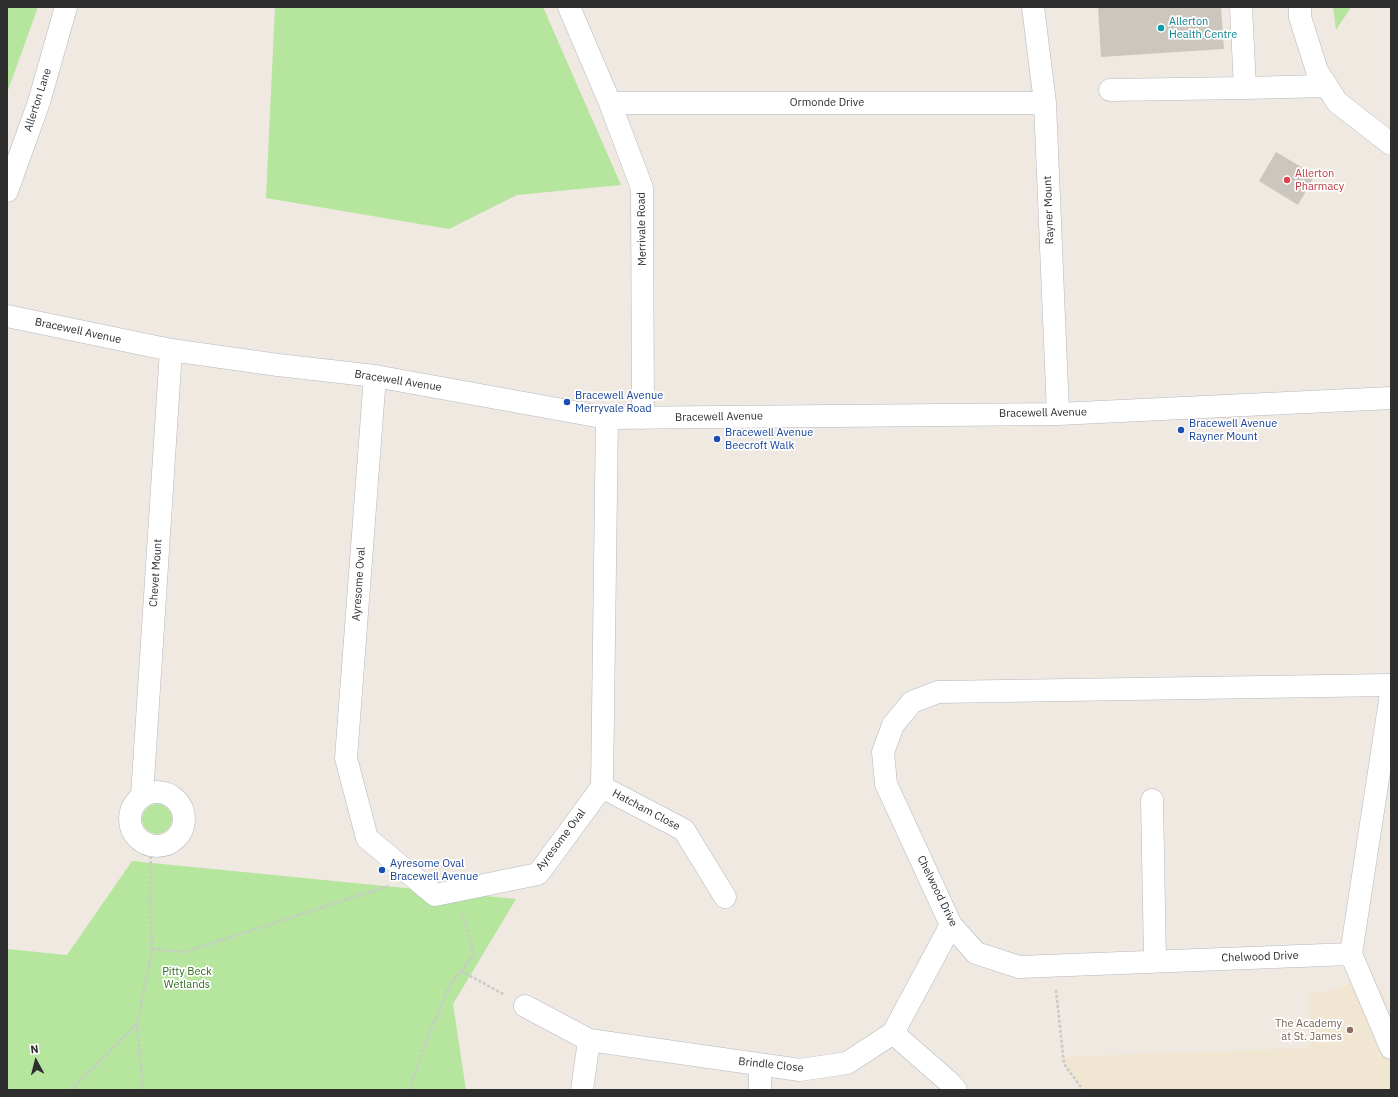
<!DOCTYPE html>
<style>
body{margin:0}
#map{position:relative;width:1398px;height:1097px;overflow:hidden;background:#efe9e1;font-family:"IBM Plex Sans",sans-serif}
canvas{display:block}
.frame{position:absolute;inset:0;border:8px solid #2e2e2e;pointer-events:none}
.north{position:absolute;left:16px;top:1041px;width:40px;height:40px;-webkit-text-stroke:3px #fff;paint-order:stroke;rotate:353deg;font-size:11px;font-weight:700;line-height:16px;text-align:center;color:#2e2e2e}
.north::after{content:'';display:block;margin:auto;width:14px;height:18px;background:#2e2e2e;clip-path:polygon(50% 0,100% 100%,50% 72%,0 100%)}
</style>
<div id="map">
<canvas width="1398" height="1097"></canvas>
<div class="frame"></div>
<div class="north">N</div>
</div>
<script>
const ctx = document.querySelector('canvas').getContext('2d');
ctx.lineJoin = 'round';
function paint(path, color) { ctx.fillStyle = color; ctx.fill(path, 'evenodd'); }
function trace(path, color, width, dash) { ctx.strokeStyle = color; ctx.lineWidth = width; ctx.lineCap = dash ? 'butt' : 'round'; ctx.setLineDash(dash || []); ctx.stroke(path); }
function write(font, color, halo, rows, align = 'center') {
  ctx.font = font + ' "IBM Plex Sans",sans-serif'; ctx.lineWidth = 3.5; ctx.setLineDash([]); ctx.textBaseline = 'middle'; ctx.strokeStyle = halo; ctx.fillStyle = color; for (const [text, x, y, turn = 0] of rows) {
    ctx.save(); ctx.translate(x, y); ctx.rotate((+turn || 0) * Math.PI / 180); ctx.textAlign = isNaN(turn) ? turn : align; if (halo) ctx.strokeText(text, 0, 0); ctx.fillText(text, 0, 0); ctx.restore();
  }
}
paint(new Path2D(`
 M1373 974 1391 1012V1090H1086L1058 1057 1310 1048 1309 992 1324 993Z`), '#f0e6d1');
paint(new Path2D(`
 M7 7H38L7 93Z
 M275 7H543L621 185 517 195 449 229 266 198Z
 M1333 7H1351L1336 30Z
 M142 819a15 15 0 1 1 30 0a15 15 0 1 1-30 0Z
 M132 861 516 899 453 1004 466 1090H7V949L67 955Z`), '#b6e59e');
paint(new Path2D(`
 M1098 7H1221L1224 49 1101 57Z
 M1276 152 1315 175 1298 205 1259 181Z`), '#cbc7bf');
const minor = new Path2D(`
 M569 7 610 103 642 188 643 418
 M1033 7 1045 103 1058 414
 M1241 7 1245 88 1327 86
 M1300 7V17L1317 71 1337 102 1391 144
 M1110 90 1245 88
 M610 103H1045
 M7 191 39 102 66 7
 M7 316 171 350 278 365 375 376 607 418 1058 414 1391 398
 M375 376 346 758 367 838 435 895 538 874 602 787 607 418
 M1391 685 938 692 912 702 893 725 883 752 886 784 951 925 976 953 1019 967 1351 954 1391 694
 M602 787 684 830 725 897
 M130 819a27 27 0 1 1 54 0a27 27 0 1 1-54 0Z
 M142 796 171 350
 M1152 800 1155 961
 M1351 954 1391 1048
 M525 1006 589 1040 800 1070 847 1063 893 1033 951 925
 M893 1033 949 1082 956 1090
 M582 1090 589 1040
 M760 1090V1065`);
trace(minor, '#b4b7c1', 23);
trace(new Path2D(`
 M151 846 150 910 152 949
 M461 971 505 995
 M1056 990 1064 1064 1083 1090
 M137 1024 143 1090
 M71 1090 137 1024 152 949 185 952 388 886
 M409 1090 426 1041 451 983 474 955 462 912`), '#c9c9c9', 2.5, [3, 2]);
trace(minor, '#fff', 22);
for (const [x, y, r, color] of [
 [1161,28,4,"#0f9aa8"],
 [1287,180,4,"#e0444e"],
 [567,402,4,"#1a4fb4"],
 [1181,430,4,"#1a4fb4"],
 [717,439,4,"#1a4fb4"],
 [382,870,4,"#1a4fb4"],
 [1350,1030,4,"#8d6e63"]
]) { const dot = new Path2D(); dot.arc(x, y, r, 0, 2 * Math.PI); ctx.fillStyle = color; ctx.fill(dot); trace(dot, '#fff', 1.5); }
write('11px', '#0d838f', '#fff', [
 ["Allerton",1169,22],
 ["Health Centre",1169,35]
], 'left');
write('11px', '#2e2e2e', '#fff', [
 ["Allerton Lane",38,100,-72],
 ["Ormonde Drive",827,103],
 ["Rayner Mount",1049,210,-92],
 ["Merrivale Road",642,229,-91],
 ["Bracewell Avenue",78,331,12],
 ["Bracewell Avenue",398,381,9],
 ["Bracewell Avenue",1043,413,-1],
 ["Bracewell Avenue",719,417,-1],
 ["Chevet Mount",156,573,-86],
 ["Ayresome Oval",359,584,-86],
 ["Hatcham Close",646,810,28],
 ["Ayresome Oval",561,840,-53],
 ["Chelwood Drive",937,891,64],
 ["Chelwood Drive",1260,957,-2],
 ["Brindle Close",771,1065,6]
]);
write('11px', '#be3a42', '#fff', [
 ["Allerton",1295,174],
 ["Pharmacy",1295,187]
], 'left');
write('11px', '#164399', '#fff', [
 ["Bracewell Avenue",575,396],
 ["Merryvale Road",575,409],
 ["Bracewell Avenue",1189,424],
 ["Rayner Mount",1189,437],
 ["Bracewell Avenue",725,433],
 ["Beecroft Walk",725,446],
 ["Ayresome Oval",390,864],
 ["Bracewell Avenue",390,877]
], 'left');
write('11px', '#2c6e1b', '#fff', [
 ["Pitty Beck",187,972],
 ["Wetlands",187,985]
]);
write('11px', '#785e54', '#fff', [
 ["The Academy",1342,1024],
 ["at St. James",1342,1037]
], 'right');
</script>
